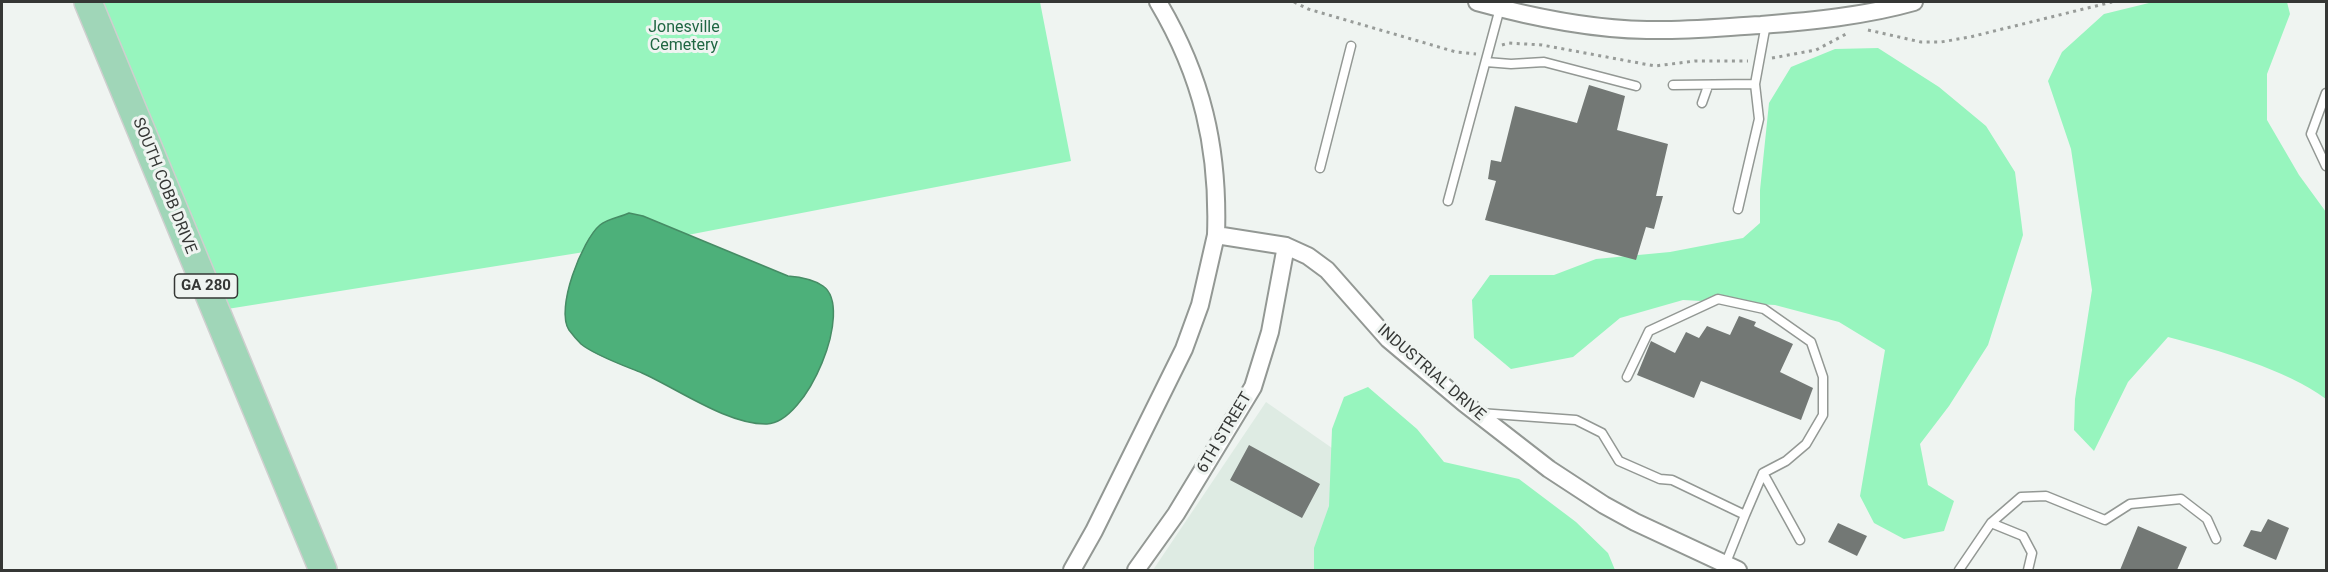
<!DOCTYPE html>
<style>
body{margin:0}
#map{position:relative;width:2328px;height:572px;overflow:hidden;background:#eff4f1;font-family:Roboto,sans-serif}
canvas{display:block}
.frame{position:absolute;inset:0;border:3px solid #353735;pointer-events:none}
</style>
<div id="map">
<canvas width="2328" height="572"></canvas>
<div class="frame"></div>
</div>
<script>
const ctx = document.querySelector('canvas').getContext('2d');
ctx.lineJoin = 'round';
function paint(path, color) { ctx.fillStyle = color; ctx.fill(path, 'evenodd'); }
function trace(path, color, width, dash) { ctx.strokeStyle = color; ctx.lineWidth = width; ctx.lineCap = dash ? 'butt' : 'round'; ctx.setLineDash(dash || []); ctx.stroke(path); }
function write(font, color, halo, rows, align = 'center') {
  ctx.font = font + ' Roboto,sans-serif'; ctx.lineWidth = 6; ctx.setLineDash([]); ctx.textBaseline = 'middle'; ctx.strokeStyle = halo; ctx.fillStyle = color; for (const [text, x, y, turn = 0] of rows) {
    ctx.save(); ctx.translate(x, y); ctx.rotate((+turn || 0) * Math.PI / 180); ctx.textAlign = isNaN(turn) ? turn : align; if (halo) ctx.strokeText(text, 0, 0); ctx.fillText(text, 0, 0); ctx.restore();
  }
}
paint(new Path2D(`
 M1266 402 1507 570H1153Z`), '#deebe3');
paint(new Path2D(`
 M86 2H1040L1071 161 672 238 221 310Z
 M2153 2H2287L2290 14 2267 74V120L2299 175 2326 212V399C2286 369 2217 350 2168 337L2128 382 2094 451 2074 430 2075 399 2092 290 2071 149 2048 81 2062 52 2104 14Z
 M1878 48 1939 87 1986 126 2015 172 2023 235 1988 345 1949 406 1920 444 1928 485 1954 501 1944 531 1904 539 1874 523 1860 496 1885 350 1839 322 1775 305 1683 300 1620 318 1573 357 1511 369 1474 338 1472 300 1490 275H1554L1596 259 1670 252 1743 238 1760 223V190L1769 103 1791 67 1835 49Z
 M1368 387 1417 429 1444 462 1519 479 1576 522 1608 553 1615 570H1314V548L1329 506 1332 429 1344 397Z`), '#97f5be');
const water = new Path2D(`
 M629 213 643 216 788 276C800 277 813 279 823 286 855 308 807 423 767 424 728 425 678 389 642 373 625 366 594 355 581 344 577 340 572 334 569 330 555 309 582 240 600 225 607 219 621 217 629 213Z`);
paint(water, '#4db07a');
trace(water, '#468c65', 1.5);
paint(new Path2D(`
 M1589 85 1625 96 1617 130 1668 144 1656 196H1663L1654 229 1646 227 1636 260 1485 220 1496 181 1488 179 1491 160 1501 162 1515 106 1577 123Z
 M1739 316 1756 322 1754 326 1793 344 1780 372 1813 388 1801 420 1701 381 1694 398 1637 375 1651 341 1675 353 1686 332 1699 338 1707 326 1730 335Z
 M1249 445 1320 484 1302 518 1230 480Z
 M2268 519 2289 528 2276 560 2243 546 2251 530 2261 532Z
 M1838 523 1867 536 1857 556 1828 542Z
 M2138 526 2187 547 2177 570H2120Z`), '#737875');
const service = new Path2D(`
 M1486 62 1511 64 1544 62 1636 86
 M1673 85 1755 84
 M2326 93 2311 134 2326 166
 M1702 103 1708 86
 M1320 168 1351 46
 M1448 201 1500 8
 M1738 209 1759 119 1755 84 1766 24
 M1627 377 1649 331 1718 299 1764 309 1811 342 1823 377V415L1806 444 1786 461 1763 473 1745 515
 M1480 413 1576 420 1602 433 1619 461 1660 479 1672 480 1745 515 1725 565
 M1763 473 1800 540
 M1991 523 2023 536 2032 553 2028 570
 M1959 570 1991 523 2021 497 2046 496 2105 520 2130 504 2181 499 2207 519 2216 539`);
const minor = new Path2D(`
 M1158 2C1202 76 1219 148 1216 235L1286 246 1308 256 1327 270 1388 339 1464 403 1549 469 1604 505 1635 522 1738 570
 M1477 2C1531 17 1590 29 1647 30 1685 31 1724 27 1761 25 1812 21 1865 16 1914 2
 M1072 570 1094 531 1184 349 1200 305 1216 235
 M1136 570 1176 514 1253 387 1270 332 1286 246`);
const primary = new Path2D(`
 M88 2 323 570`);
trace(service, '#939894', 11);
trace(minor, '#939894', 20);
trace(primary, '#cfcfcf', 30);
trace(new Path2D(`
 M1294 2 1308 9 1456 52 1476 54
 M1868 30 1921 42H1941L1970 37 2112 2
 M1502 45 1509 43 1542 45 1655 66 1695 61H1748
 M1772 58 1816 50 1848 33`), '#989c99', 3, [3, 4.5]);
trace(service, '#fff', 8);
trace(minor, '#fff', 16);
trace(primary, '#a0d6b8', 27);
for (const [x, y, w] of [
 [206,286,63]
]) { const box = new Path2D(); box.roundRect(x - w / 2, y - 12, w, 24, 4.5); ctx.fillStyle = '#eff4f1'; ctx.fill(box); trace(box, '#353735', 1.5); }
write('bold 15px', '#353735', null, [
 ["GA 280",206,286]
]);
write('16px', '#1f6642', '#eff4f1', [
 ["Jonesville",684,28],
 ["Cemetery",684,46]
]);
write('16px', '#353735', '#eff4f1', [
 ["SOUTH COBB DRIVE",164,186,68],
 ["INDUSTRIAL DRIVE",1431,373,41],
 ["6TH STREET",1225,433,-59]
]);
</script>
